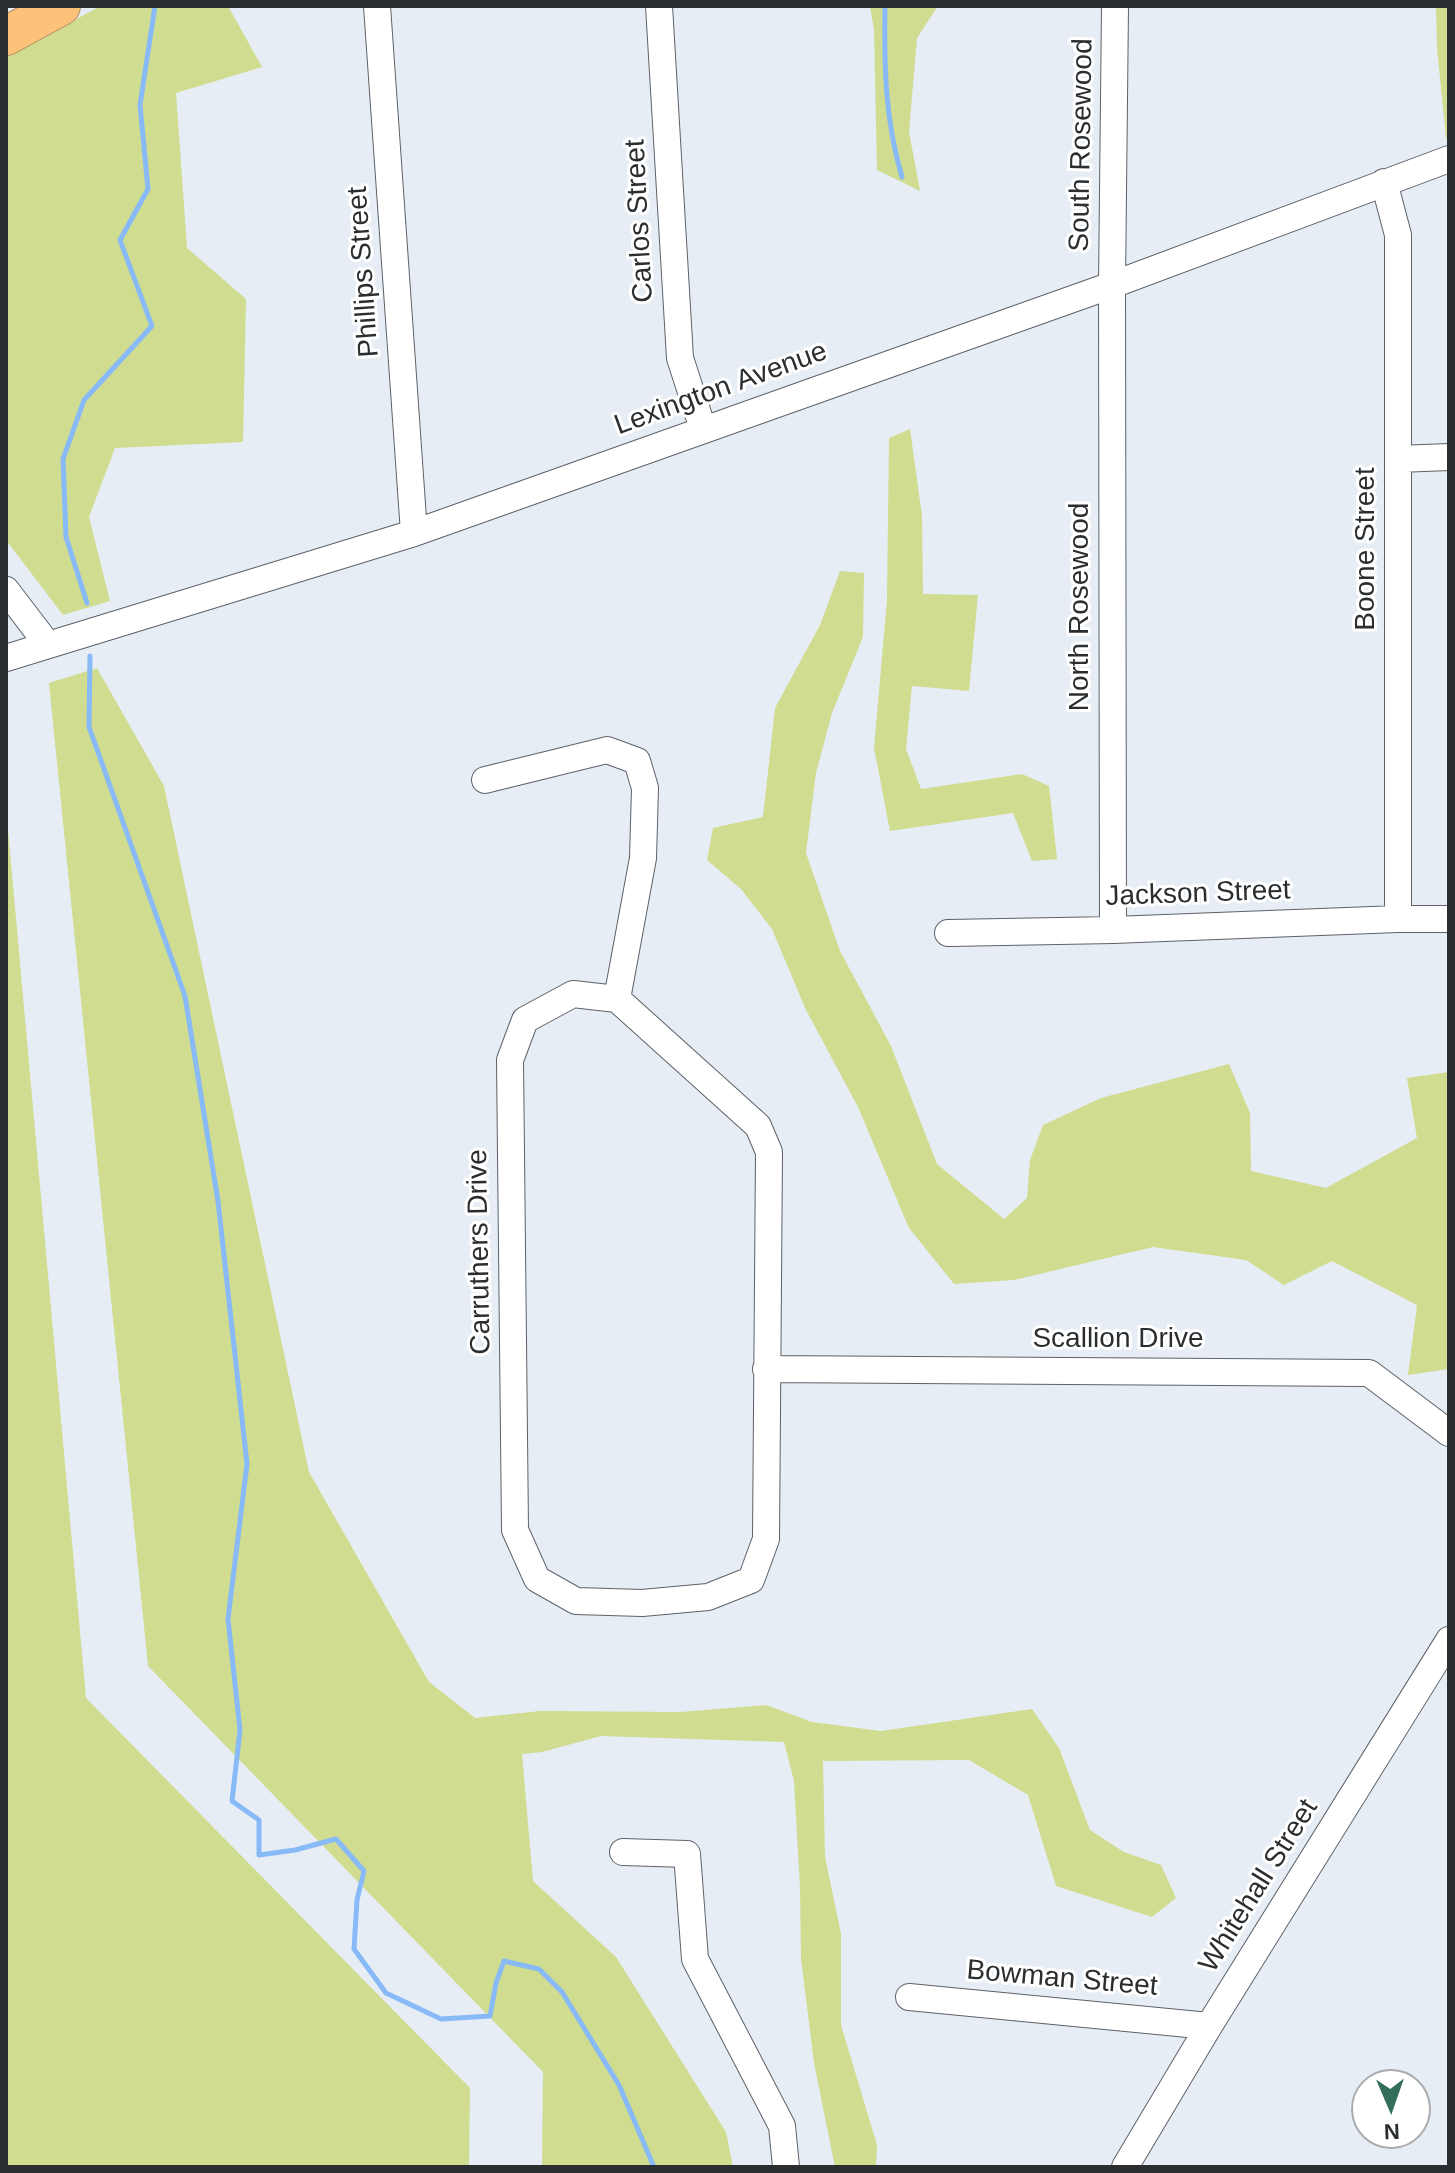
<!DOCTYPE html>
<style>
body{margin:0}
#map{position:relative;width:1455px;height:2173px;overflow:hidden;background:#e7edf4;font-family:Arial,sans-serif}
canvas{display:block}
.frame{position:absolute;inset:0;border:8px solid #2b2e30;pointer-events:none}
.north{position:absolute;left:1351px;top:2069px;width:80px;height:80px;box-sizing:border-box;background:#fff;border:2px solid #aaabac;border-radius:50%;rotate:178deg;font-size:22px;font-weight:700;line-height:32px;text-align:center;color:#2b2e30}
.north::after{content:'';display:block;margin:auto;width:28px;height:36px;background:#336e58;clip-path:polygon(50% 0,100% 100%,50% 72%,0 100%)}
</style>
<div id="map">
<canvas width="1455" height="2173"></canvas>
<div class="frame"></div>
<div class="north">N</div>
</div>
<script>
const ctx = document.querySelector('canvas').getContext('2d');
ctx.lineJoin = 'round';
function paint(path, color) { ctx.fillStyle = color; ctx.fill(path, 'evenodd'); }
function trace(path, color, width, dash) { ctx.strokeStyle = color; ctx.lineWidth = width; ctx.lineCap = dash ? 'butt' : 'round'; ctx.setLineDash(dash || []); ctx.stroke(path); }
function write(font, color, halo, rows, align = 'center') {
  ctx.font = font + ' Arial,sans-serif'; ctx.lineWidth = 6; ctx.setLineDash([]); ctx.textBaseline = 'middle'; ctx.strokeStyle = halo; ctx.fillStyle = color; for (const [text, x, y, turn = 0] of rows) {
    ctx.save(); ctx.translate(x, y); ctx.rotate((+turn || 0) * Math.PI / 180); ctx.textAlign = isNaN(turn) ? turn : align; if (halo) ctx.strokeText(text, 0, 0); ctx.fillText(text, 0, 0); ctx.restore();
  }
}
paint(new Path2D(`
 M101 6H228L262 67 176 93 187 248 246 299 243 442 115 448 89 517 110 601 63 615 6 540V56Z
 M870 6H938L917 38 909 132 920 191 877 170 874 30Z
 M1436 6H1449V137L1446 138 1437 48Z
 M910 429 922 516 923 594 978 595 969 691 912 686 906 749 921 789 1022 774 1049 786 1057 859 1032 861 1013 813 890 831 874 748 887 600 889 438Z
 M840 571 864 573 863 637 832 713 816 773 806 853 840 951 891 1046 937 1164 1004 1219 1027 1198 1030 1160 1043 1125 1101 1098 1229 1064 1250 1113 1251 1171 1326 1188 1417 1138 1407 1078 1449 1072V1369L1408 1375 1417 1305 1332 1261 1284 1285 1246 1260 1153 1247 1014 1280 954 1284 909 1228 858 1107 806 1010 772 929 741 889 707 860 713 828 763 817 775 708 820 625Z
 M97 668 164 786 309 1472 429 1682 475 1718 540 1711 681 1712 766 1705 812 1722 881 1731 1032 1709 1059 1748 1090 1830 1124 1852 1161 1865 1176 1898 1152 1917 1056 1886 1028 1795 969 1760 823 1761 825 1857 841 1934V2025L877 2145 876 2167H835L814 2063 801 1959 800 1888 794 1781 784 1742 601 1736 542 1752 522 1754 533 1881 616 1957 726 2132 733 2167H542L543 2072 148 1666 49 683Z
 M6 807 86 1698 470 2088 469 2167H6Z`), '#d0dc8f');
trace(new Path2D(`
 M885 6C884 65 885 120 902 177
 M87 603 66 537 63 459 84 400 152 326 120 240 148 189 140 105 155 6
 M90 656 89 727 185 996 218 1201 247 1464 228 1619 240 1730 232 1801 259 1820V1855L295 1850 336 1839 364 1871 357 1900 354 1949 386 1993 441 2019 490 2016 496 1983 504 1961 539 1969 562 1992 619 2085 654 2167`), '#88baf8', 5);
const minor = new Path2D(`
 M377 6 414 533
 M659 6 680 358 703 429
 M1384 182 1398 235V919
 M1398 459 1449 457
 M6 590 48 645
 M6 658 414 533 1112 285 1449 159
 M485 780 607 750 637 761 645 788 643 858 617 999
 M1113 930 1112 285 1115 6
 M948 933 1113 930 1398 919H1449
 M573 994 617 999 758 1126 769 1152 766 1539 751 1580 708 1597 642 1603 576 1601 537 1579 515 1530 510 1060 525 1020Z
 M766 1369 1369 1373 1449 1433
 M623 1852 687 1854 695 1959 782 2126 786 2167
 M909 1997 1209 2026
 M1125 2167 1209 2026 1449 1640`);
const highway = new Path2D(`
 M6 36 61 6`);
trace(minor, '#5d6268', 28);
trace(highway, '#b38e60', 40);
trace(minor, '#fff', 26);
trace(highway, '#fcc27a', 38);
write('28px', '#2b2e30', '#fff', [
 ["South Rosewood",1082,145,-89],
 ["Carlos Street",640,221,-93],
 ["Phillips Street",364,272,-94],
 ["Lexington Avenue",721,389,-20],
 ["Boone Street",1366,549,-90],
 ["North Rosewood",1080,607,-90],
 ["Jackson Street",1198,894,-2],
 ["Carruthers Drive",480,1252,-91],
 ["Scallion Drive",1118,1339],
 ["Whitehall Street",1259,1886,-58],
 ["Bowman Street",1062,1979,5]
]);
</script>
